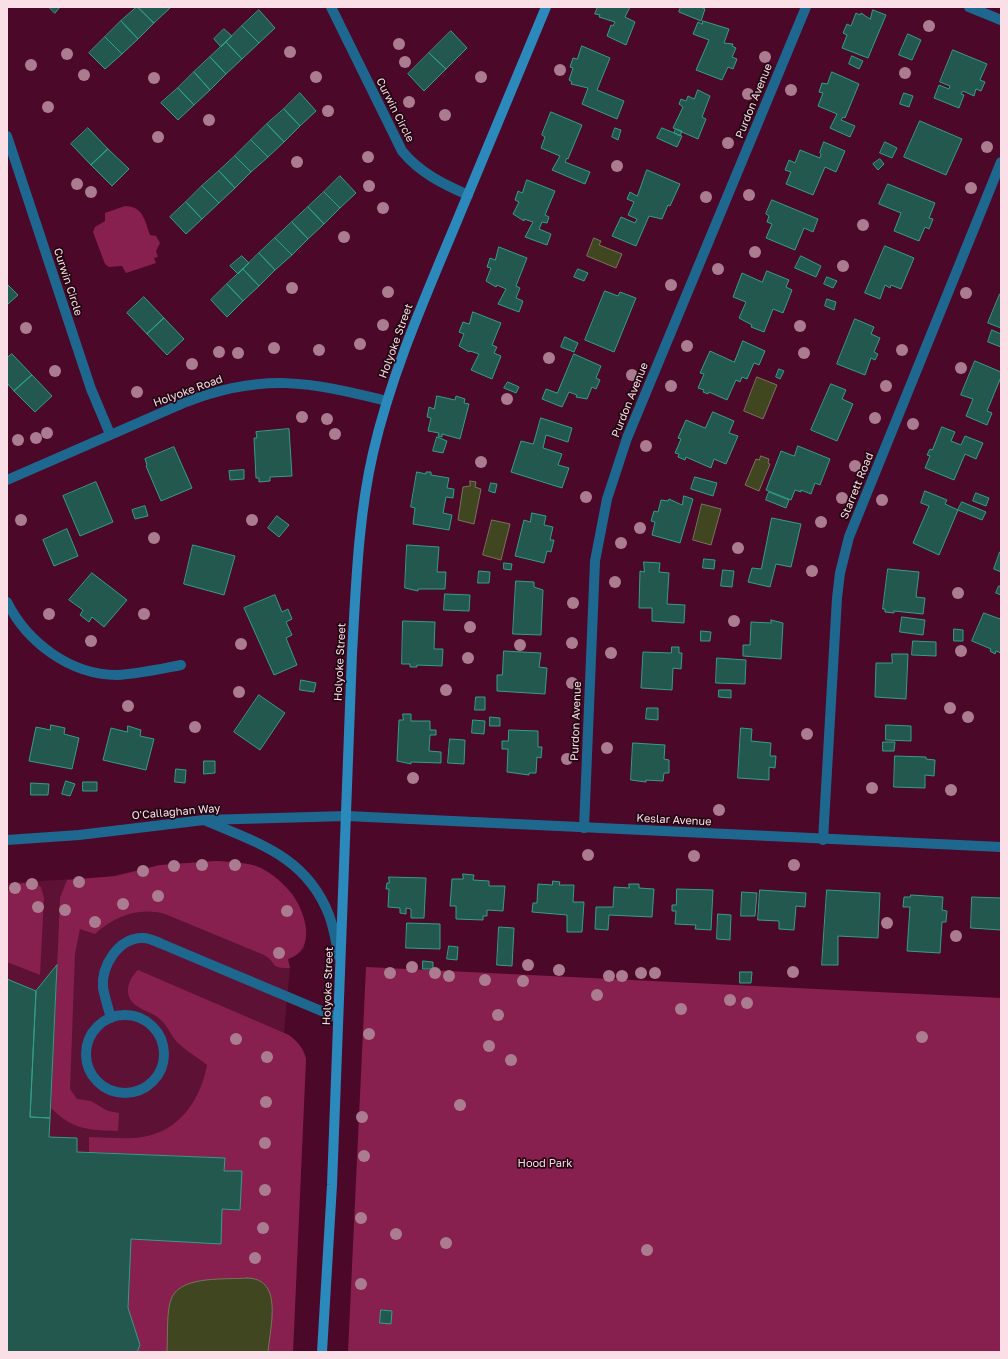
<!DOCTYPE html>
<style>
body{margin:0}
#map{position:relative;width:1008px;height:1359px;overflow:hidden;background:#4c0829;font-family:"Golos Text",sans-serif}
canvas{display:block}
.frame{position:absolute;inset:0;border:8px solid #fadfe7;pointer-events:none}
</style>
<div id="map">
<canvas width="1008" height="1359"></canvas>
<div class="frame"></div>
</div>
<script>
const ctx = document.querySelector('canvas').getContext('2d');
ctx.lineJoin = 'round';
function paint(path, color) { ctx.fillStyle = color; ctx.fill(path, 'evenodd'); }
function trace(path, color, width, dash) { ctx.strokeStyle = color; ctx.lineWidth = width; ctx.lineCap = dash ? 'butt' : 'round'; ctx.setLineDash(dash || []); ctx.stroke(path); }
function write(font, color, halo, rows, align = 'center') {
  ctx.font = font + ' "Golos Text",sans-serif'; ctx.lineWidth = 3.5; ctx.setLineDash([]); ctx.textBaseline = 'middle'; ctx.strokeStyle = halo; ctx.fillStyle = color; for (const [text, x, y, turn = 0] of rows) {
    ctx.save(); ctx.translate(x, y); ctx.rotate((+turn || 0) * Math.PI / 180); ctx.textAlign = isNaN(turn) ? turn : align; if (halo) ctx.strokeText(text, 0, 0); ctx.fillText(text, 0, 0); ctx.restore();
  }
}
paint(new Path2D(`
 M216 861 254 865 268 872 292 894 299 906 305 924 306 932 304 948 299 953 288 959 290 968 284 1033 298 1043 304 1051 306 1059 293 1352H7V883L108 877 160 865Z`), '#5c1135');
paint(new Path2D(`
 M125 206C143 206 145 221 150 235L156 236 160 243 156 251 158 257 154 258 156 263 126 273 122 266 109 267 105 264 93 232 95 227 105 221V213Z
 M216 861C231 862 248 862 261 868 273 874 284 884 292 894 306 913 317 950 288 959L290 968C269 969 277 962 264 955L165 914C138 907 115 916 95 934L80 929 75 954 70 1089 77 1099 91 1101 108 1111 119 1113 118 1131C88 1130 73 1130 51 1108L60 898 67 880 116 876 160 865Z
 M34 882 41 887 44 898 40 975 7 962V892L16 884Z
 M366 967 1001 998V1352H348Z
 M138 970 289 1035C298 1042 303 1048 306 1059L293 1352H137L140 1345 128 1308 131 1239 221 1244 222 1209 240 1210 241 1171H224L225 1158 89 1152V1137C107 1137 125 1140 142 1137 179 1132 201 1099 207 1065 197 1057 186 1051 177 1042 171 1036 168 1026 161 1020 154 1013 145 1012 137 1006 123 997 127 980 138 970Z`), '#87204f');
const water = new Path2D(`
 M594 238 601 241 599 245 622 254 616 268 587 256Z
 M757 377 777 385 763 419 744 411Z
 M761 456 769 459 768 463 770 464 759 491 745 485 756 459 759 460Z
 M470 481 476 482 475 487 481 489 474 524 458 520 463 487 470 486Z
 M702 504 721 509 711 545 693 540Z
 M492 520 510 524 501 560 483 555Z
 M247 1278C284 1278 270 1327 268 1352H167C168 1337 166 1309 172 1297 183 1275 227 1280 247 1278Z`);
paint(water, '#40461f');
trace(water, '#78745b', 1);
const building = new Path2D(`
 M49 7H60L55 13Z
 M137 7 154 23 138 39 121 21Z
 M139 7H169L170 8 154 23Z
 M598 7H630L625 17 635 22 626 45 607 36 611 25 613 26 615 22 599 17 600 15 595 14Z
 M681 7H701L705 9 701 21 679 12Z
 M259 10 275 28 259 43 242 26Z
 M873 10 886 15 868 58 842 48 847 35 843 33 847 24 851 26 856 13 860 15 861 13 870 19Z
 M121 21 138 39 122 54 105 37Z
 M703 21 729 29 724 43 733 44 732 46 736 48 732 57 737 59 733 69 728 67 722 80 696 70 709 40 693 34 698 22 702 24Z
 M242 26 259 43 242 59 226 42Z
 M224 29 232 36 221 47 214 39Z
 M451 31 467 48 446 69 429 53Z
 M908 34 921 40 912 60 899 55Z
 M105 37 122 54 105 69 89 53Z
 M226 42 242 59 226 74 210 57Z
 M582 46 610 58 597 90 624 101 617 119 582 104 588 88 571 84 572 82 569 80 573 68 570 67 573 58 577 59Z
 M953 50 987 64 980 80 985 82 981 91 976 89 974 96 963 91 961 94 964 95 959 108 934 98 939 85 949 89 950 86 940 82Z
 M429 53 446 69 424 91 408 74Z
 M852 56 863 61 859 69 849 64Z
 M210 57 226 74 210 90 194 72Z
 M194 72 210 90 194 105 178 88Z
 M832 72 859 84 845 118 843 117 841 120 855 126 850 137 830 128 837 114 818 106 823 93 819 92 822 83 827 84Z
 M178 88 194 105 178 120 161 103Z
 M698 90 710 96 702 117 706 119 698 139 673 128 683 107 679 104 681 99 686 101 688 96 694 99Z
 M300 93 316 111 300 126 284 109Z
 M904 93 913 96 909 107 900 104Z
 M284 109 300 126 284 142 267 124Z
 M551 112 582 125 568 159 567 158 565 162 590 172 585 184 552 170 560 156 541 148 545 137 542 135Z
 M920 121 962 139 946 175 904 157Z
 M267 124 284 142 268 157 251 140Z
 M88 128 108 149 91 165 71 144Z
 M615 128 621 130 618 140 612 137Z
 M662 128 682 136 677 147 657 138Z
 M676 129 682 131 680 136 674 133Z
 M251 140 268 157 251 172 235 156Z
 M824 142 845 151 836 172 825 167 813 195 786 184 791 172 785 170 789 160 795 163 800 150 820 158 821 154 820 153Z
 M885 142 897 148 892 158 880 153Z
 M108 149 129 169 112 186 91 165Z
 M235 156 251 172 235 188 219 171Z
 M880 159 884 164 878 170 873 164Z
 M647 170 680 184 670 206 668 205 662 219 649 216 636 246 612 236 621 217 635 223 637 219 628 215 634 202 627 199 630 192 637 196Z
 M219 171 235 188 219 203 202 186Z
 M340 176 356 193 340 208 324 192Z
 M527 180 555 191 545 215 549 217 547 223 542 222 539 229 551 234 547 245 525 237 533 222 524 219V221L513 214 519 202 515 200 518 191 522 193Z
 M888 184 935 203 929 218 933 219 929 229 925 227 919 241 894 231 901 213 879 204Z
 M202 186 219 203 202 219 186 202Z
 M324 192 340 208 324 224 308 207Z
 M772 200 818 219 813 232 804 228 795 250 766 238 772 224 767 222 769 216 766 214Z
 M186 202 202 219 186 234 170 217Z
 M308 207 324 224 308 239 292 222Z
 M292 222 308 239 292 255 275 238Z
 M275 238 292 255 275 270 259 253Z
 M885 246 914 258 901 289 891 285 890 288 885 285 880 299 865 293Z
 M499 247 527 258 516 286 520 288 516 298 523 301 519 312 498 304 506 289 497 285 496 287 486 281 491 268 487 267 490 258 495 260Z
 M259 253 275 270 259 286 243 269Z
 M242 256 249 263 238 274 230 266Z
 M801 256 821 266 816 277 795 268Z
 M243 269 259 286 243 301 227 284Z
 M578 269 588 273 584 281 574 277Z
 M767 271 789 280 786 287 792 290 783 313 773 309 764 332 751 327 752 325 739 318 746 302 733 297 742 273 762 282Z
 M827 277 837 281 833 288 824 284Z
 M7 284 18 295 7 305Z
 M227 284 243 301 227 317 211 300Z
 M605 291 618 296 620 292 636 298 614 352 585 340Z
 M1000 294H1001V328L988 323Z
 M144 297 164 318 147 334 127 313Z
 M827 299 836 302 834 310 825 306Z
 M473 312 501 323 492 345 497 347 494 353 501 356 492 379 471 370 479 354 470 351 469 352 459 346 464 334 459 332 463 322 469 324Z
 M164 318 184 339 167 355 147 334Z
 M855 319 874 327 871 334 880 338 874 352 878 354 875 360 871 358 865 375 837 364Z
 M992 330 1001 334V347L988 342Z
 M565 337 578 343 574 352 561 347Z
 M743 341 765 351 759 365 754 363 747 379 742 377 740 382 736 380 727 400 709 392 708 394 703 392 704 390 698 388 704 374 700 373 710 351 734 362Z
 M12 354 32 375 14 391 7 383V358Z
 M574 354 601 366 596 378 600 380 596 389 592 387 587 399 576 397 577 395 569 392 562 407 542 399 546 389 557 393Z
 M975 361 1001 372V377L987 411 992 413 987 425 966 416 973 399 961 395Z
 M779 369 784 371 780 379 776 377Z
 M32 375 52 396 35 412 14 391Z
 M508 382 519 387 516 393 504 388Z
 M831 384 846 390 842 399 853 404 837 441 811 430Z
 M437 396 455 400 456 396 465 399 464 403 469 404 460 439 442 434V437L438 436 439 433 428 431 431 418 427 417 429 407 434 409Z
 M713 412 734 421 729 433 738 436 726 464 714 459 711 468 686 457 685 460 678 457 679 454 675 453 681 439 678 438 686 420 705 428Z
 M541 418 572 428 568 442 546 435 543 448 562 454 558 465 569 468 562 488 511 472 521 441 533 444Z
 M942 427 955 432 951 441 961 445 965 436 983 443 976 459 965 454 954 480 925 468 930 456 927 455 930 449 932 450Z
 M289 429 292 476 270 477V481L259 482V478H256L254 438H257L256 432Z
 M437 437 447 441 443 453 433 451Z
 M798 446 830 459 820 485 815 483 811 494 801 490V492L795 490 791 500 766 490 781 451 794 456Z
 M174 447 192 488 161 501 146 466 147 465 145 459Z
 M244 470V479L230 480 229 471Z
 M417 472 426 474V472H431V475L449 478 447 488 454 489 453 498 446 497 443 513 452 515 449 530 413 524 415 508 411 507Z
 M695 477 717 483 713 496 691 489Z
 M96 482 113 522 80 536 63 496Z
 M491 483 497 484 495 493 489 491Z
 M925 491 947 500 945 504 958 510 939 555 913 543 929 506 921 503Z
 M769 492 789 500 786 508 766 500Z
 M976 493 989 498 986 506 973 501Z
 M684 496 693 499 680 543 652 535 655 522 651 521 654 511 658 512 661 500 668 501 669 499 682 505Z
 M962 502 986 512 982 520 958 510Z
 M145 506 148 516 135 519 132 510Z
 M532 513 546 516 544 525 553 527 550 540H554L551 552 547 551 544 563 515 556 524 520 530 522Z
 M277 516 289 525 279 537 268 528Z
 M772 518 801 524 791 567 776 564 770 587 748 582 752 568 761 569Z
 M67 529 78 556 54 566 43 540Z
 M193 545 235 556 224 595 184 584Z
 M407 545 439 547 437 572H446L445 589H418V591L405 588Z
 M1000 552H1001V572L994 569Z
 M704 559 715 560 714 569 703 568Z
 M644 562 660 563 659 572 669 573 667 604 685 605 684 623 652 621V608H639L640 571 644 572Z
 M504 563 512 564 511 570 504 569Z
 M888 569 919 572 916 597 925 598 923 614 894 611V613L885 612V609H883Z
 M723 570 734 571 732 587 721 586Z
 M479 571 490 572 489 583H478Z
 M92 573 127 600 104 627 92 617 89 622 80 615 83 610 69 600Z
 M516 581 534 582V587L543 590 541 635 513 634Z
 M999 586 1001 587V595L996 593Z
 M445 594 470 595 469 611 444 610Z
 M275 595 282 612 288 609 292 619 286 622 292 635 286 638 297 665 274 675 244 608Z
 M984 613 1000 619 1001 616V653L996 651 995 654 990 651 991 649 972 641Z
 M902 617 925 620 923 635 900 632Z
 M771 620 783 623 781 659 743 656V645H750L751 622 771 623Z
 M403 621 435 622 434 649H443L442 666 417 665V667H410V664H402Z
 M954 629 963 630V641H954Z
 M701 631 711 632 710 641H701Z
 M913 641 936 642V656L912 655Z
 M672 647H679V653H682L681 669 673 668 672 690 641 688 643 652 671 653Z
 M504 651 541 653 539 667 547 668 545 694 497 691V675H502Z
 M892 654H908L906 699 875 697 876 663H892Z
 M717 658 746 660 745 684 716 683Z
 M301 680 316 683 314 692 300 690Z
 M719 690H731V698L719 697Z
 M259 695 285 713 260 750 234 732Z
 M476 697H485V710H475Z
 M647 708H658V720L646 719Z
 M403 714H411V721H430V730H436V735H430L429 751 441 752V763L411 762V764L397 761 399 720H403Z
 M490 717 500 718V726H490Z
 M473 720 485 721 484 734 472 733Z
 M51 725 65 728 64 734 79 738 72 769 29 761 36 727 50 730Z
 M886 725 911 726V741L886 740Z
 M128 726 141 730 140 736 154 739 146 770 103 760 111 728 127 732Z
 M741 728 752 729 751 741 771 743 770 756H776L775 768 769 767V780L738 778Z
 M509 730 538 731V747H542L541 758 537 757 536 773H529V775L507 772 508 749H502V741H508Z
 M450 739 465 740 464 764 448 763Z
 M883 742H895L894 751H883Z
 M633 743 665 745 664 759 669 760V773H664L663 781 646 780V782L631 780Z
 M895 756 926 757V759L935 760 934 776 925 775V788L894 787Z
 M204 761H215V773L204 774Z
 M176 769 186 770 185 783 175 782Z
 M66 781 75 784 70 796 62 794Z
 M83 782H97V791H83Z
 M31 783 49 784 48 795H31Z
 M463 874 474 875 473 880 489 881V886H505L503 911 487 910V916H483V920L456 919V906H450L452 879H463Z
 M389 877 426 878 424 918H411V909L406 908V914L400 913V908L388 907 389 889H386L387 883H389Z
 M553 881 560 882 559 885H574L573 902H584L582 932H567V915L532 912 533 903H537L538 884 552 885Z
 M629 884H639V888L654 889 652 917 609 915 608 930 595 929 596 907H613L614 887 629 888Z
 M677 889 713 890 711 930 695 929 696 925 675 924 676 911H672V905H676Z
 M760 890 806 893 805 907 796 906 794 930 779 929V921L758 920Z
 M827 890 880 893 878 938 838 936V965H822Z
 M742 892 757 893 755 916H741Z
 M911 895 943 897 942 910 947 911 946 922H942L940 953 907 951 910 907H903L904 897H910Z
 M972 897 1001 898V930L971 928Z
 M718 914 731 915 730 940 717 939Z
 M407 923 440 924V949L406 948Z
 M499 927 514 928 512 966 497 965Z
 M449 946 458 947 457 960 447 959Z
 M423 961 433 962V969H423Z
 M57 965 50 1118 30 1117 36 991Z
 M740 972H752L751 983H740Z
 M7 979 36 991 30 1117 50 1118 49 1137 77 1138V1152L225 1158 224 1171H242L240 1210 222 1209 221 1244 131 1239 128 1308 140 1345 137 1352H7Z
 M381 1310 392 1311 391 1324 380 1323Z`);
paint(building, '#22584d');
trace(building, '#329f8a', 1);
trace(new Path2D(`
 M86 1054a39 39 0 1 1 78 0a39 39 0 1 1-78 0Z
 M111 1018C108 1008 105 998 103 988 101 966 118 939 141 938 149 937 155 941 162 944L338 1018`), '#1e6890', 10);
trace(new Path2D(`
 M331 7 402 151C420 173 443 184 468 195
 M969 7 1001 20
 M7 136 91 389 110 434
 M7 480 186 402C264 372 309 382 387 401
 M7 602C27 642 70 675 117 675 138 674 160 669 181 665
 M204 820C257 843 306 856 329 915 334 928 336 943 339 957
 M584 828 595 561 607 499 627 438 806 7
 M823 840 837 598 840 573 849 537 1001 162`), '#1e6890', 10);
trace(new Path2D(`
 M7 840 79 835 204 820 347 816 1001 847`), '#1e6890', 10);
trace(new Path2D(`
 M322 1352 332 1185 352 653C356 587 358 518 373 453 391 375 423 302 454 228 485 154 515 81 546 7`), '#2c89bc', 10);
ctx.fillStyle = '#ab7c90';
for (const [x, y] of [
 [929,26],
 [399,44],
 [290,52],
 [67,54],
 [765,57],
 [405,62],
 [31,65],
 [560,70],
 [905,73],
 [84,75],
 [316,77],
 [481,77],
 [154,78],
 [791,90],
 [748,94],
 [409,102],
 [48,107],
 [328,111],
 [445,115],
 [209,120],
 [158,137],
 [728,143],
 [987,147],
 [368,157],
 [297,162],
 [617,166],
 [77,184],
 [369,186],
 [971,188],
 [91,192],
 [749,195],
 [706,197],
 [383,208],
 [863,225],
 [344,237],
 [755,252],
 [843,266],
 [718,269],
 [671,285],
 [292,288],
 [388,292],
 [966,293],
 [383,325],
 [800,326],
 [26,328],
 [360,344],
 [687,346],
 [274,348],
 [319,350],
 [902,350],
 [219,352],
 [238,353],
 [804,353],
 [549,358],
 [192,364],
 [961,368],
 [55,371],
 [632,375],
 [671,386],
 [886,386],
 [137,392],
 [507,399],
 [302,417],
 [875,418],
 [327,419],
 [913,424],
 [47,433],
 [335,434],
 [36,438],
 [18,440],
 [646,446],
 [481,462],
 [855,466],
 [586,497],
 [842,498],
 [882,500],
 [21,520],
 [252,520],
 [821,522],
 [640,528],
 [154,538],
 [621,543],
 [738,548],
 [812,571],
 [615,582],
 [958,593],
 [573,603],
 [49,614],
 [144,614],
 [734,621],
 [470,627],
 [91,641],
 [572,643],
 [241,644],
 [520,645],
 [961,651],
 [611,653],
 [468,658],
 [572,683],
 [446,690],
 [239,692],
 [128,706],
 [950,708],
 [968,717],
 [195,727],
 [807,734],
 [607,748],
 [567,759],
 [413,778],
 [872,788],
 [951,790],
 [719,810],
 [588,855],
 [694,856],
 [202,865],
 [235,865],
 [794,865],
 [174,866],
 [143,871],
 [79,882],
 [32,884],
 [15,888],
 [158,896],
 [123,904],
 [38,907],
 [65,910],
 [287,911],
 [95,922],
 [887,923],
 [956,936],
 [279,953],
 [528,965],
 [412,967],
 [559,970],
 [793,972],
 [390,973],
 [435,973],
 [641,973],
 [655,973],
 [449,976],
 [609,976],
 [622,976],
 [485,980],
 [523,981],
 [597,995],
 [730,1000],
 [747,1003],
 [681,1009],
 [498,1015],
 [369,1034],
 [922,1037],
 [236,1039],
 [489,1046],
 [267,1057],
 [511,1060],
 [266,1102],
 [460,1105],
 [362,1117],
 [265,1143],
 [364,1156],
 [265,1190],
 [361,1218],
 [263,1228],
 [396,1234],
 [446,1243],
 [647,1250],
 [255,1258],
 [361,1284]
]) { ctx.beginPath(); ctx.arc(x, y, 6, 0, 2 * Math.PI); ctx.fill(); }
write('11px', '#fadfe7', '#220611', [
 ["Purdon Avenue",754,101,-68],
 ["Curwin Circle",395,110,63],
 ["Curwin Circle",68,282,72],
 ["Holyoke Street",396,341,-70],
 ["Holyoke Road",188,391,-20],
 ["Purdon Avenue",630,400,-68],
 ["Starrett Road",857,486,-68],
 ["Holyoke Street",340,662,-87],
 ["Purdon Avenue",576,721,-88],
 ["O'Callaghan Way",176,812,-5],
 ["Keslar Avenue",674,820,3],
 ["Holyoke Street",328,986,-88]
]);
write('11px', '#f9dae4', '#220611', [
 ["Hood Park",545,1164]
]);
</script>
